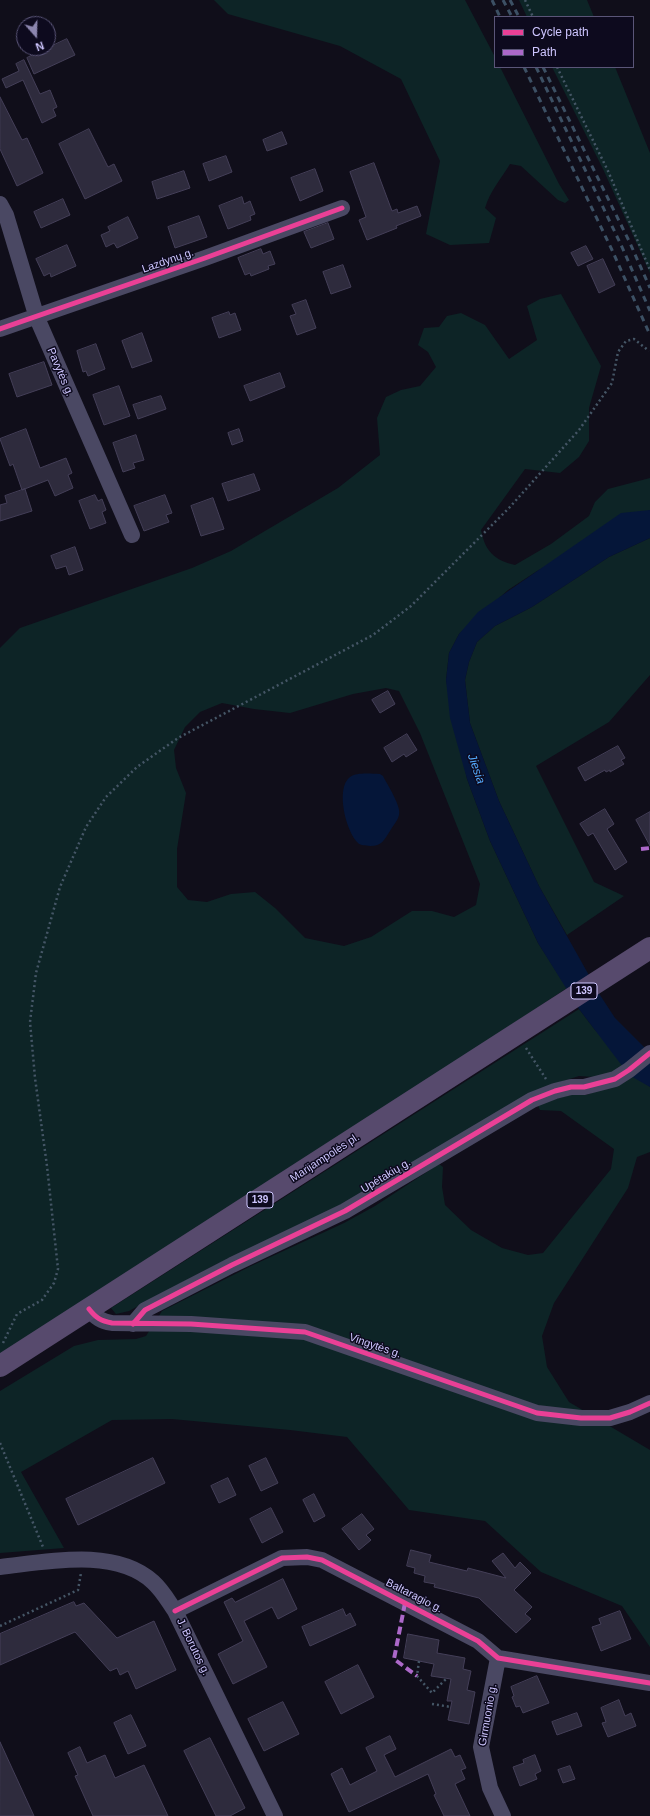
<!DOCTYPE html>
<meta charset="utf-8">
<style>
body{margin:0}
#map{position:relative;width:650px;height:1816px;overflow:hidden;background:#100e1a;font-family:Helvetica,sans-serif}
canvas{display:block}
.legend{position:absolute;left:494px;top:16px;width:140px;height:52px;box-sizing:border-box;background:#0d0a1e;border:1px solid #5a5578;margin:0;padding:5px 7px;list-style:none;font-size:12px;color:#cec6ff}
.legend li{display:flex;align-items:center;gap:8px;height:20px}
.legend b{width:20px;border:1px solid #5a5578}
.north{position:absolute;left:16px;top:16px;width:40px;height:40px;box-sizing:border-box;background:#0d0a1e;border:1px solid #5a5578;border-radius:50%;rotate:160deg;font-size:11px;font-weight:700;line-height:16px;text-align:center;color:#cec6ff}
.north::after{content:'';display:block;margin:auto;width:14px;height:18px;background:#8c86af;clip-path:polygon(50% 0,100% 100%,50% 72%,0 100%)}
</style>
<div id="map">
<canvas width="650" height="1816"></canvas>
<ul class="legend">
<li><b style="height:5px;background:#ea4096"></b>Cycle path</li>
<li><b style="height:5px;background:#ac68c9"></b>Path</li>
</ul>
<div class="north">N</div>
</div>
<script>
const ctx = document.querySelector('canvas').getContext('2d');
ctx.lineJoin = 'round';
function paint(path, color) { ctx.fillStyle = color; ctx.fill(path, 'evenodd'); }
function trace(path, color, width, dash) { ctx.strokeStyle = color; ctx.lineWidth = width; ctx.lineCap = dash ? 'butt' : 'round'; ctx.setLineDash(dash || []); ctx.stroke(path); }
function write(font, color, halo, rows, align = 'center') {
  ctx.font = font + ' Helvetica,sans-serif'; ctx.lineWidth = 3; ctx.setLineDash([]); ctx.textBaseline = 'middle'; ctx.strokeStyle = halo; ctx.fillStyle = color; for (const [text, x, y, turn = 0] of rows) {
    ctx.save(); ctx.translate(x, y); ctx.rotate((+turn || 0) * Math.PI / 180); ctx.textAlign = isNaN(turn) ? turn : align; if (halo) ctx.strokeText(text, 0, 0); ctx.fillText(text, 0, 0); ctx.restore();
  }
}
paint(new Path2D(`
 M214 0H465L495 57V67H500L559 184 569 200 565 203 558 200 521 166 510 164C501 179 490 191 485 208L496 218 489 243 450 245 426 234 440 161 401 79 340 46 228 14Z
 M519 0H587L594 17H527Z
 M552 67H615L650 153V273L603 169Z
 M561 294 601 366 589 408V441L579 457 560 473 525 469 481 530C485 551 494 560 515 565L551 544 589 516 595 502 608 489 650 478V510L537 571 508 590 459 634 449 653 446 680 467 779 490 841 538 943 567 988 357 1127 0 1356V648L20 628 192 568 231 551 338 488 380 455 377 418 386 397 401 390 420 386 436 367 428 352 418 345 424 328 439 327 447 316 461 313 485 325 509 359 537 340 527 306 540 299ZM386 688 399 691 420 733 480 884 476 905 454 917 432 911H412L371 937 344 946 305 938 275 908 255 892 231 894 207 902 188 900 177 887V849L186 793 176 768 174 750 185 727 200 712 222 703 254 709 290 713 353 694Z
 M650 538V675L609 722 536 766 594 882 624 896 567 935 539 886 499 801 470 723 465 680 469 662 477 642 495 626 532 607 609 557Z
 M579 1009 595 1030 650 1087V1152L637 1157 628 1188 554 1303 542 1336 547 1367 569 1402 650 1450V1647L622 1606 541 1572 485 1521 409 1510 347 1437 290 1430 172 1419 112 1420 21 1472 64 1548 0 1553V1391L74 1346 98 1340 136 1339 146 1336 162 1311 251 1266 344 1223 375 1206 439 1164 443 1167 442 1187 445 1205 471 1230 502 1248 528 1255 543 1253 611 1169 614 1149 561 1111 540 1110 537 1103 575 1094 586 1095 599 1090 594 1077 579 1076 560 1082 344 1204 211 1267 129 1311 116 1314 111 1308Z`), '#0d2426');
paint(new Path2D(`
 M650 510V538L609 557 532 607 495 626 477 642 469 662 465 680 470 723 499 801 539 886 600 995 615 1018 650 1053V1087L629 1075 579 1009 538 943 490 841 467 779 450 718 446 680 449 653 459 634 478 612 621 513Z
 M380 774 383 776C387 784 402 807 399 815 398 820 393 826 390 831 384 840 382 846 370 846 365 845 361 846 358 843 346 832 335 788 350 777 357 772 371 774 380 774Z`), '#051639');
const building = new Path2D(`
 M67 39 75 55 34 74 27 58Z
 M24 60 40 94 50 90 57 107 53 109 56 116 42 123 23 80 6 88 2 79 19 71 16 64Z
 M0 97 22 140 27 138 43 173 17 186 0 149Z
 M89 129 108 167 114 164 122 181 85 199 59 144Z
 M282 132 287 144 267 151 263 140Z
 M226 156 232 172 209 181 203 164Z
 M374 163 392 211 397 209 398 213 417 206 421 216 396 226 397 228 367 240 359 220 366 217 350 172Z
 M315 169 323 191 300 201 291 178Z
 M184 171 190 188 157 199 152 182Z
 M242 197 244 204 250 201 255 214 250 216 251 220 228 229 219 206Z
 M63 199 70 215 41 228 34 212Z
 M199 216 207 237 175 248 168 227Z
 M128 217 138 238 117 248 114 243 106 247 101 235 110 231 108 227Z
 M328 223 334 239 311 248 304 232Z
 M67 245 76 266 51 277 50 273 44 276 36 259Z
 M586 246 593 259 578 266 571 253Z
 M261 249 263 254 270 251 275 264 268 266 269 269 251 276 250 273 245 275 238 258Z
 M603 259 615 285 599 293 587 266Z
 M343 265 351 287 331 294 323 272Z
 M306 300 316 328 297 335 290 316 296 314 292 305Z
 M229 312 230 315 235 313 241 330 219 338 212 318Z
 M142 333 152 361 132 368 122 341Z
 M96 344 105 369 88 376 86 371 83 372 77 351Z
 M44 362 52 385 17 397 9 374Z
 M280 373 285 387 250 401 244 386Z
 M119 386 130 416 104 425 93 395Z
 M161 396 166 409 138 419 133 405Z
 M26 429 40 468 66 458 72 473 68 475 73 488 55 496 48 480 22 490 13 464 10 466 0 439Z
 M239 429 243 441 232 445 228 433Z
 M136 435 144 460 133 463 135 468 123 472 113 443Z
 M254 474 260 490 228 501 222 484Z
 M25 489 32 511 0 521V505L7 503 5 496Z
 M95 495 98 501 102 499 106 510 102 512 106 523 90 529 79 501Z
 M165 495 172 513 166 515 169 522 144 531 134 506Z
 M213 498 224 529 201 536 191 506Z
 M75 547 83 570 69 575 66 566 56 569 51 556Z
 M388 691 395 704 380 713 372 700Z
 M407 734 417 750 406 757 404 754 392 762 384 748Z
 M618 746 625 758 621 760 624 764 610 772V770L606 772 605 770 585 781 578 768Z
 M605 809 614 824 607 829 627 862 615 870 593 833 588 836 580 824Z
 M650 812V846L636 820Z
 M153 1458 165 1483 78 1525 66 1499Z
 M266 1458 278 1483 261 1491 249 1466Z
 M228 1478 236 1495 219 1503 211 1486Z
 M314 1494 325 1516 314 1522 303 1500Z
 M271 1508 283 1532 262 1543 250 1519Z
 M362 1514 374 1529 366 1535 371 1540 359 1550 342 1529Z
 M411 1550 431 1555 429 1562 467 1571 468 1568 506 1578 492 1561 503 1553 515 1568 520 1562 531 1573 514 1590 532 1607 525 1614 531 1619 516 1633 479 1598 434 1587 435 1584 424 1582 425 1576 414 1573 415 1568 407 1566Z
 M283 1579 297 1609 278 1619 272 1607 244 1621 267 1667 233 1684 218 1654 243 1641 224 1602 232 1598 235 1602Z
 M74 1602 76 1606 84 1603 117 1638 154 1621 176 1670 136 1689 128 1671 120 1675 117 1668 110 1671 75 1632 0 1665V1634Z
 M343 1609 346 1616 350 1613 356 1625 310 1646 302 1627Z
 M620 1611 631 1639 601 1651 592 1627 601 1624 599 1619Z
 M408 1634 439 1640 437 1653 465 1658 463 1669 471 1671 467 1690 475 1692 469 1724 448 1720 452 1701H447L451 1679 431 1676 434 1664 404 1658Z
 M358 1665 374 1697 341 1714 325 1682Z
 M537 1676 549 1703 523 1713 520 1706 516 1707 512 1697 514 1696 511 1687Z
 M619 1700 625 1716 631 1713 636 1726 608 1737 602 1723 606 1722 601 1708Z
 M283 1702 299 1734 264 1751 248 1719Z
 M577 1713 582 1726 557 1735 552 1722Z
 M131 1715 146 1746 128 1754 114 1723Z
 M390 1736 396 1749 384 1755 395 1777 451 1749 455 1757 460 1755 466 1768 461 1770 465 1779 455 1784 470 1816H444L434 1795 436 1794 428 1774 349 1812 331 1774 342 1768 350 1785 377 1771 366 1748Z
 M210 1738 245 1808 230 1816H216L184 1751Z
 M0 1742 34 1816H0Z
 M80 1747 87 1763 105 1755 115 1778 144 1765 168 1816H93L75 1776 78 1775 68 1753Z
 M535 1755 541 1771 535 1774 537 1779 520 1786 513 1767 524 1763 523 1760Z
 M570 1766 575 1779 563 1783 558 1770Z`);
paint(building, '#2e2b3d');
trace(building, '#443f58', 1);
trace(new Path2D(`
 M525 0 533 17
 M557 67 608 171 650 270
 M526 1048 546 1079
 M3 1343 17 1314 42 1300 54 1283 58 1269 47 1166 35 1078 30 1022 36 973 60 887 86 827 106 797 137 767 178 738 373 635 411 606 509 508 579 430 612 383 618 352 626 341 634 339 649 351
 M0 1443 43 1547
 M0 1626 78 1590 81 1573
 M419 1661 417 1676 432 1693 446 1679
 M432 1704 451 1707`), '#455666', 2.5, [2, 3]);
trace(new Path2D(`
 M0 204 6 215 37 318 132 535
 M0 329 205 258 342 208
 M89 1309C96 1318 101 1321 112 1323L191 1324 305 1332 537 1413 581 1418H610L630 1412 650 1403
 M133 1324 145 1310 232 1265 345 1211 532 1100 555 1091 571 1087H584L615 1079 629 1070 650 1053
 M0 1567C46 1562 115 1547 153 1582 163 1591 168 1601 175 1611L275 1816
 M175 1611 282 1558 307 1557 322 1560 478 1641 498 1658 650 1683
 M498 1658 481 1747 490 1788 503 1816`), '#4a4863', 16);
trace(new Path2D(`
 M0 1366 650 948`), '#574a6d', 22);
trace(new Path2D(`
 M492 0 500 17
 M503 0 512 17
 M510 0 519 17
 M524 67 612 250 650 335
 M536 67 622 247 650 311
 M543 67 630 243 650 288`), '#3c5064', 3, [6, 5]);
trace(new Path2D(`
 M641 849 650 848
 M405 1603 394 1659 417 1676`), '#ac68c9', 4, [8, 4]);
trace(new Path2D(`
 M0 329 205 258 342 208
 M89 1309C96 1318 101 1321 112 1323L191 1324 305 1332 537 1413 581 1418H610L630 1412 650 1403
 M133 1324 145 1310 232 1265 345 1211 532 1100 555 1091 571 1087H584L615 1079 629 1070 650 1053
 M175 1611 282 1558 307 1557 322 1560 478 1641 498 1658 650 1683`), '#ea4096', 5);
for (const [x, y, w] of [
 [584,991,26],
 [260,1200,26]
]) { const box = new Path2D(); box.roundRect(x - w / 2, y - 8, w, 16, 3); ctx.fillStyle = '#0d0a1e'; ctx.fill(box); trace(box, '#cec6ff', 1); }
write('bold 10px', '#cec6ff', null, [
 ["139",584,991],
 ["139",260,1200]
]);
write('11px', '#cec6ff', '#0d0a1e', [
 ["Lazdynų g.",168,261,-19],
 ["Pavytės g.",60,372,67],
 ["Marijampolės pl.",325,1158,-33],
 ["Upėtakių g.",386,1176,-31],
 ["Vingytės g.",375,1346,19],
 ["Baltaragio g.",414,1596,27],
 ["J. Borutos g.",193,1647,64],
 ["Girmuonio g.",488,1715,-80]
]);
write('italic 12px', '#54acff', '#0d0a1e', [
 ["Jiesia",476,769,71]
]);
</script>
